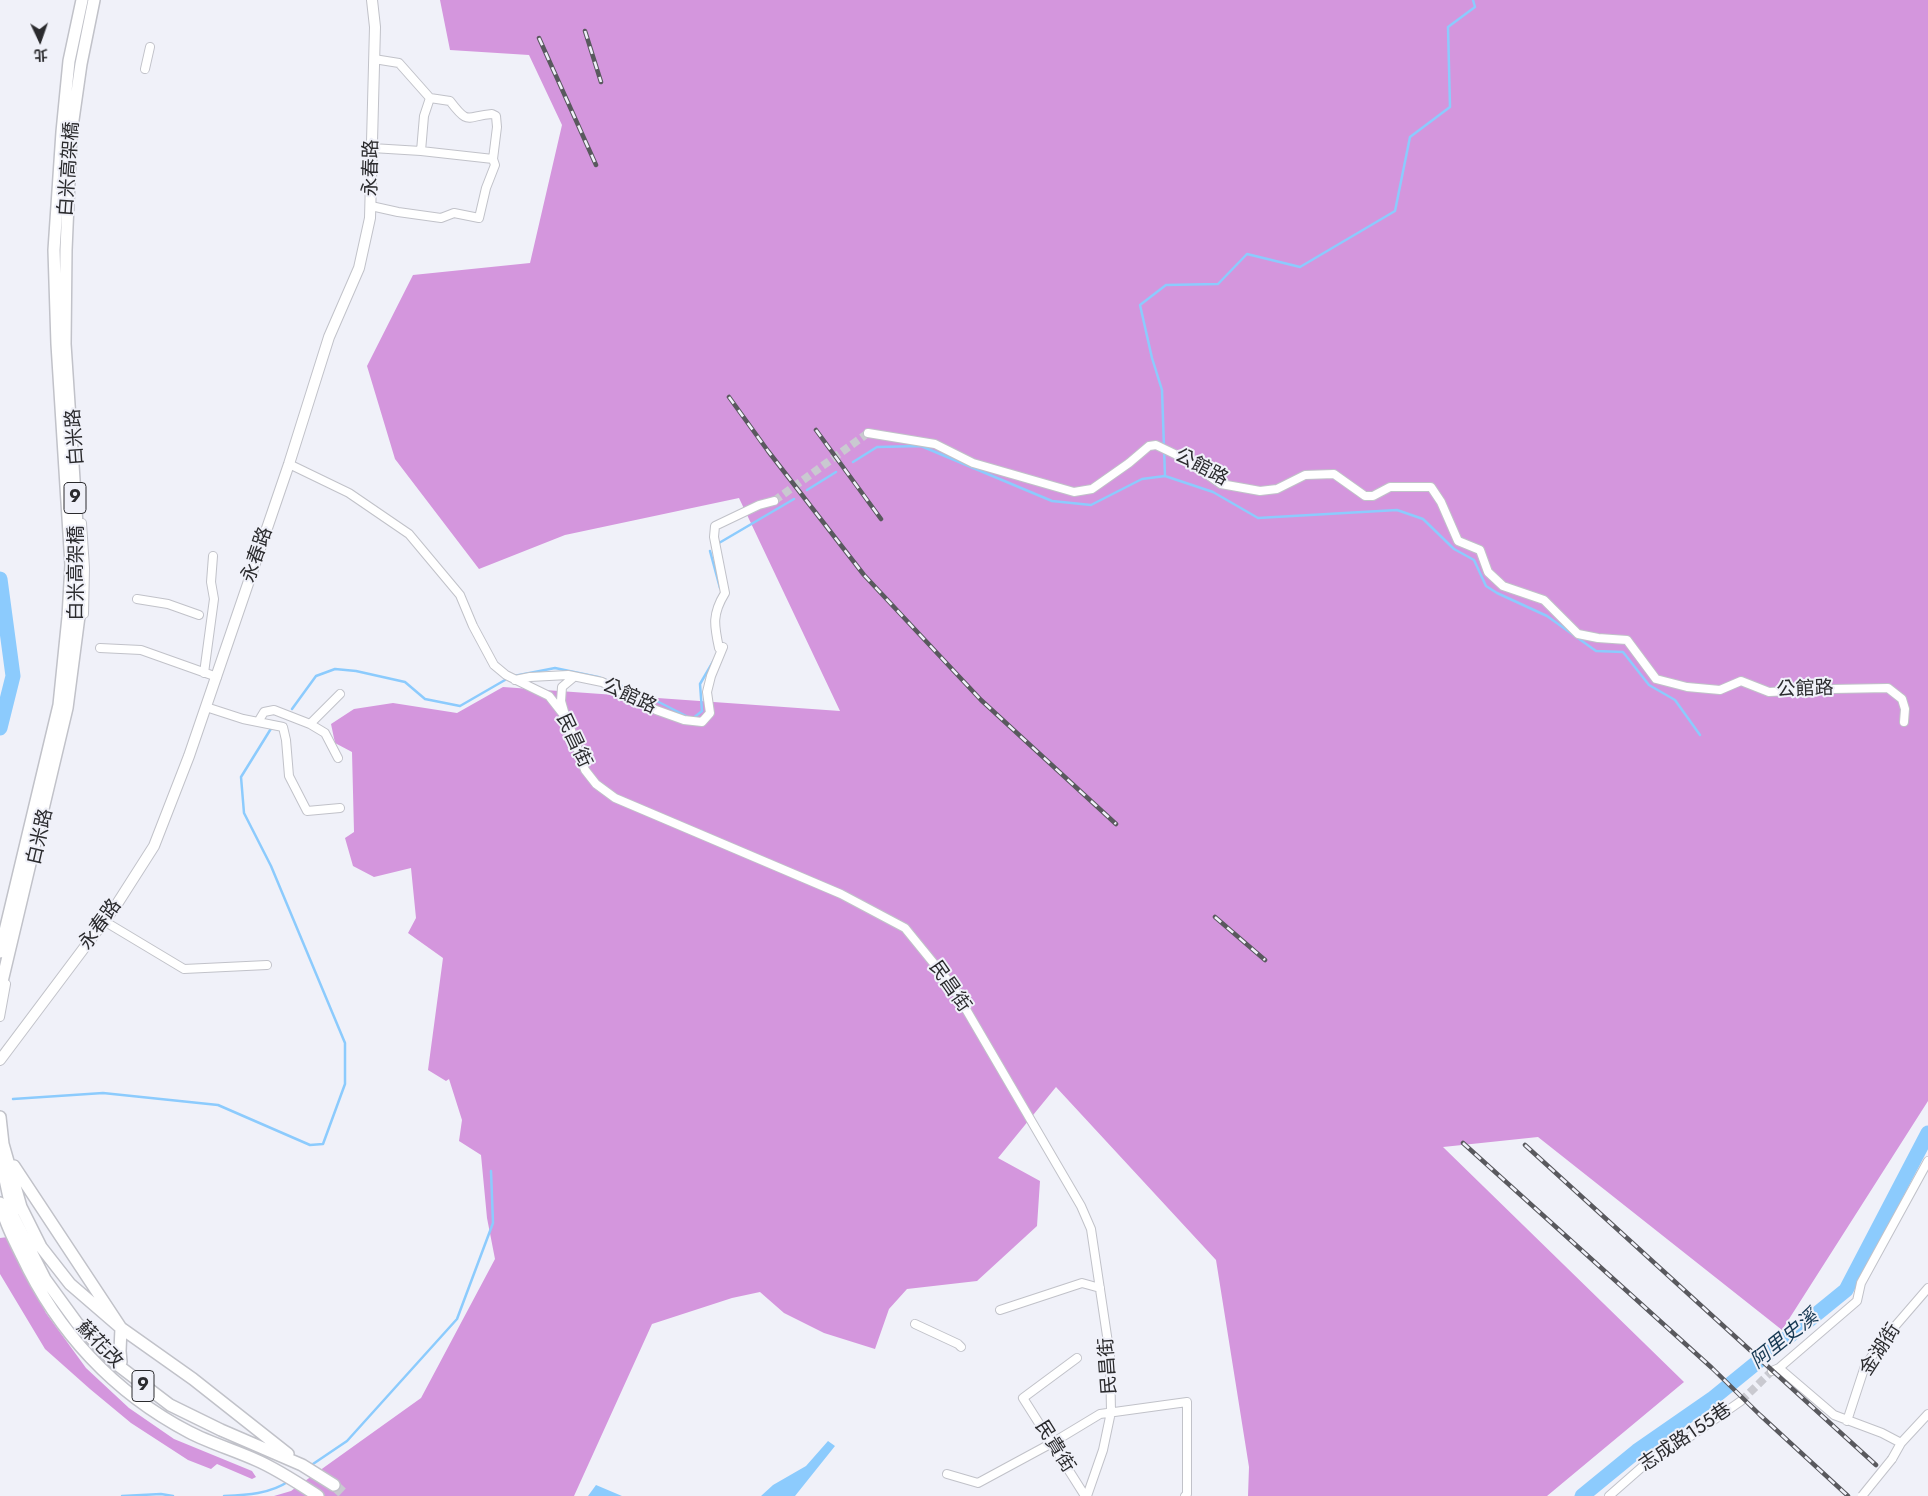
<!DOCTYPE html>
<meta charset="utf-8">
<style>
body{margin:0}
#map{position:relative;width:1928px;height:1496px;overflow:hidden;background:#f0f1f9;font-family:Jost,"Noto Sans TC",sans-serif}
canvas{display:block}
.north{position:absolute;left:15px;top:15px;width:50px;height:50px;-webkit-text-stroke:4px #f0f1f9;paint-order:stroke;rotate:177deg;font-size:14px;font-weight:700;line-height:20px;text-align:center;color:#2b2b2e}
.north::after{content:'';display:block;margin:auto;width:18px;height:22px;background:#2b2b2e;clip-path:polygon(50% 0,100% 100%,50% 72%,0 100%)}
</style>
<div id="map">
<canvas width="1928" height="1496"></canvas>
<div class="north">北</div>
</div>
<script>
const ctx = document.querySelector('canvas').getContext('2d');
ctx.lineJoin = 'round';
function paint(path, color) { ctx.fillStyle = color; ctx.fill(path, 'evenodd'); }
function trace(path, color, width, dash) { ctx.strokeStyle = color; ctx.lineWidth = width; ctx.lineCap = dash ? 'butt' : 'round'; ctx.setLineDash(dash || []); ctx.stroke(path); }
function write(font, color, halo, rows, align = 'center') {
  ctx.font = font + ' Jost,"Noto Sans TC",sans-serif'; ctx.lineWidth = 4; ctx.setLineDash([]); ctx.textBaseline = 'middle'; ctx.strokeStyle = halo; ctx.fillStyle = color; for (const [text, x, y, turn = 0] of rows) {
    ctx.save(); ctx.translate(x, y); ctx.rotate((+turn || 0) * Math.PI / 180); ctx.textAlign = isNaN(turn) ? turn : align; if (halo) ctx.strokeText(text, 0, 0); ctx.fillText(text, 0, 0); ctx.restore();
  }
}
paint(new Path2D(`
 M440 0H1928V1101L1782 1330 1538 1137 1443 1147 1684 1382 1547 1496H1248L1249 1467 1216 1260 1056 1087 998 1158 1040 1181 1037 1226 977 1281 907 1289 889 1309 875 1349 824 1333 784 1313 760 1292 732 1298 652 1324 574 1496H274L291 1491 421 1398 495 1259 487 1218 481 1155 459 1141 462 1120 449 1079 446 1081 428 1070 443 958 408 933 416 918 411 868 374 877 353 866 345 838 354 832 352 752 335 743 331 724 354 709 393 703 457 713 503 687 840 711 739 498 565 535 479 569 395 459 367 366 413 275 530 263 562 125 529 55 450 50Z
 M8 1237 46 1313 86 1368 129 1408 174 1439 252 1471 256 1477 252 1479 217 1464 211 1469 188 1460 131 1423 90 1389 45 1349 0 1274V1238Z`), '#d496dd');
paint(new Path2D(`
 M828 1441 835 1446 795 1496H761L773 1485 806 1466Z
 M596 1485 622 1496H588Z`), '#8ccbfd');
trace(new Path2D(`
 M853 462 877 447 921 446 1052 501 1091 505 1142 479 1165 476 1162 390 1152 358 1140 305 1166 285 1218 284 1247 254 1300 267 1395 211 1410 137 1450 107 1448 27 1475 7 1473 0
 M1165 476 1213 492 1258 518 1397 510 1423 519 1454 549 1474 560 1486 586 1497 593 1547 616 1596 651 1623 652 1649 685 1675 700 1700 735
 M807 490 836 472
 M719 543 794 499
 M710 551 720 588
 M514 676 555 668 598 677 645 695 692 719 702 711 700 684 714 660
 M292 709 316 676 335 669 356 671 405 682 425 699 460 706 505 680
 M13 1099 103 1093 218 1105 310 1145 323 1144 345 1084V1043L271 866 244 813 241 777 272 727
 M310 1466 347 1441 457 1319 493 1223 491 1171
 M122 1496 161 1494 173 1496
 M224 1496C247 1495 270 1494 289 1481`), '#8ccbfd', 2.5);
trace(new Path2D(`
 M0 579 13 676 0 728
 M1582 1496 1637 1451 1712 1399 1846 1290 1928 1133`), '#8ccbfd', 15);
trace(new Path2D(`
 M774 501 868 433
 M1741 1401 1772 1371`), '#c9c9d0', 8, [8, 4]);
trace(new Path2D(`
 M334 1485 346 1496`), '#c9c9d0', 11, [11, 5.5]);
const street = new Path2D(`
 M145 69 150 47
 M372 148 421 151 424 116 430 98
 M421 151 493 159
 M371 206 398 212 441 218 454 213 479 218 486 188 495 165 493 159 497 127 496 116 492 114C466 116 469 126 450 101L430 98 399 63 374 59
 M868 433 935 444 973 463 1074 492 1092 489 1129 463 1149 446 1156 445 1183 458 1221 484 1260 491 1277 489 1305 475 1334 474 1365 496H1373L1390 487H1431L1441 502 1458 541 1480 550 1488 572 1503 586 1544 600 1578 634 1598 638 1627 640 1656 679 1687 687 1720 690 1741 681 1769 692 1832 689 1888 688 1902 699 1905 709 1904 722
 M289 464 349 493 409 534 460 595 473 626 494 665 506 675 549 696 567 719 585 770 596 784 615 798 841 894 905 928 953 987 1081 1206 1091 1229 1110 1356 1111 1412 1103 1450 1087 1496
 M82 523 85 568 84 614
 M137 599 168 604 199 615
 M100 648 141 650 217 677
 M204 673 214 599 211 582 213 556
 M515 680 530 677 568 675 602 682 656 710 684 720 702 722 710 713 707 692 711 676 723 647 719 648C714 625 712 614 725 593L714 537 715 526 759 505 774 501
 M206 707 243 719 283 727 286 740 289 776 307 811 340 808
 M565 715 561 701 562 687 574 677
 M258 722 264 712 274 710 310 724 325 733 338 758
 M310 724 340 694
 M104 921 184 969 267 965
 M0 1017 6 984
 M1000 1310 1082 1283 1100 1288
 M915 1324 958 1344 961 1347
 M1077 1358 1023 1398 1085 1496
 M1779 1368 1834 1415 1882 1433 1901 1443
 M1772 1371 1779 1368 1857 1301 1861 1283 1928 1161
 M1847 1421 1865 1366 1884 1339 1928 1288
 M1892 1459 1901 1443 1928 1414
 M947 1474 978 1483 1052 1443 1100 1414 1187 1402V1494L1185 1496
 M1609 1496 1650 1460 1688 1438 1741 1401`);
const secondary = new Path2D(`
 M0 1060 117 904 154 846 189 756 289 464 329 337 359 268 370 218 375 27 372 0`);
const primary = new Path2D(`
 M0 952 59 705 68 617 71 565 57 344 54 250 62 132 69 61 82 0
 M0 990 67 708 79 616 77 525 65 344 66 250 71 134 81 64 94 0
 M0 1117 3 1144 21 1207 41 1247 70 1284 121 1328 193 1379 288 1454
 M0 1156 13 1216 45 1279 77 1323 115 1363 170 1405 221 1430 302 1465 334 1485
 M14 1166 121 1328 120 1351 121 1362
 M0 1203C5 1222 13 1238 22 1256 57 1331 114 1393 189 1432 210 1443 234 1450 256 1460 277 1469 298 1483 318 1496`);
trace(street, '#c1c2c9', 10);
trace(secondary, '#c1c2c9', 12);
trace(primary, '#c1c2c9', 14);
trace(street, '#fff', 8);
trace(secondary, '#fff', 10);
trace(primary, '#fff', 11);
const rail = new Path2D(`
 M585 31 601 82
 M539 38 596 165
 M729 397 768 451 864 575 981 700 1116 824
 M816 430 881 519
 M1215 917 1265 960
 M1463 1143 1712 1368 1760 1415 1848 1496
 M1525 1145 1876 1465`);
trace(rail, '#59595e', 4.5);
trace(rail, '#f0f1f9', 2.5, [8]);
const streetBridge = new Path2D(`
 M1862 1496 1892 1459`);
trace(streetBridge, '#c1c2c9', 10, []);
trace(streetBridge, '#fff', 8);
for (const [x, y, w] of [
 [75,498,22],
 [143,1386,22]
]) { const box = new Path2D(); box.roundRect(x - w / 2, y - 15.5, w, 31, 4); ctx.fillStyle = '#f0f1f9'; ctx.fill(box); trace(box, '#2b2b2e', 1); }
write('bold 18px', '#2b2b2e', null, [
 ["9",75,498],
 ["9",143,1386]
]);
write('19px', '#2b2b2e', '#f0f1f9', [
 ["永春路",372,168,-89],
 ["白米高架橋",70,169,-86],
 ["白米路",76,437,-94],
 ["公館路",1201,468,28],
 ["永春路",258,555,-71],
 ["白米高架橋",77,573,-90],
 ["公館路",1805,690,-2],
 ["公館路",629,697,25],
 ["民昌街",573,741,65],
 ["白米路",41,837,-77],
 ["永春路",101,925,-54],
 ["民昌街",949,987,55],
 ["蘇花改",99,1345,46],
 ["金湖街",1881,1350,-57],
 ["民昌街",1109,1366,-94],
 ["志成路155巷",1686,1438,-34],
 ["民貴街",1054,1447,58]
]);
write('italic 20px', '#163852', '#f0f1f9', [
 ["阿里史溪",1785,1340,-39]
]);
</script>
